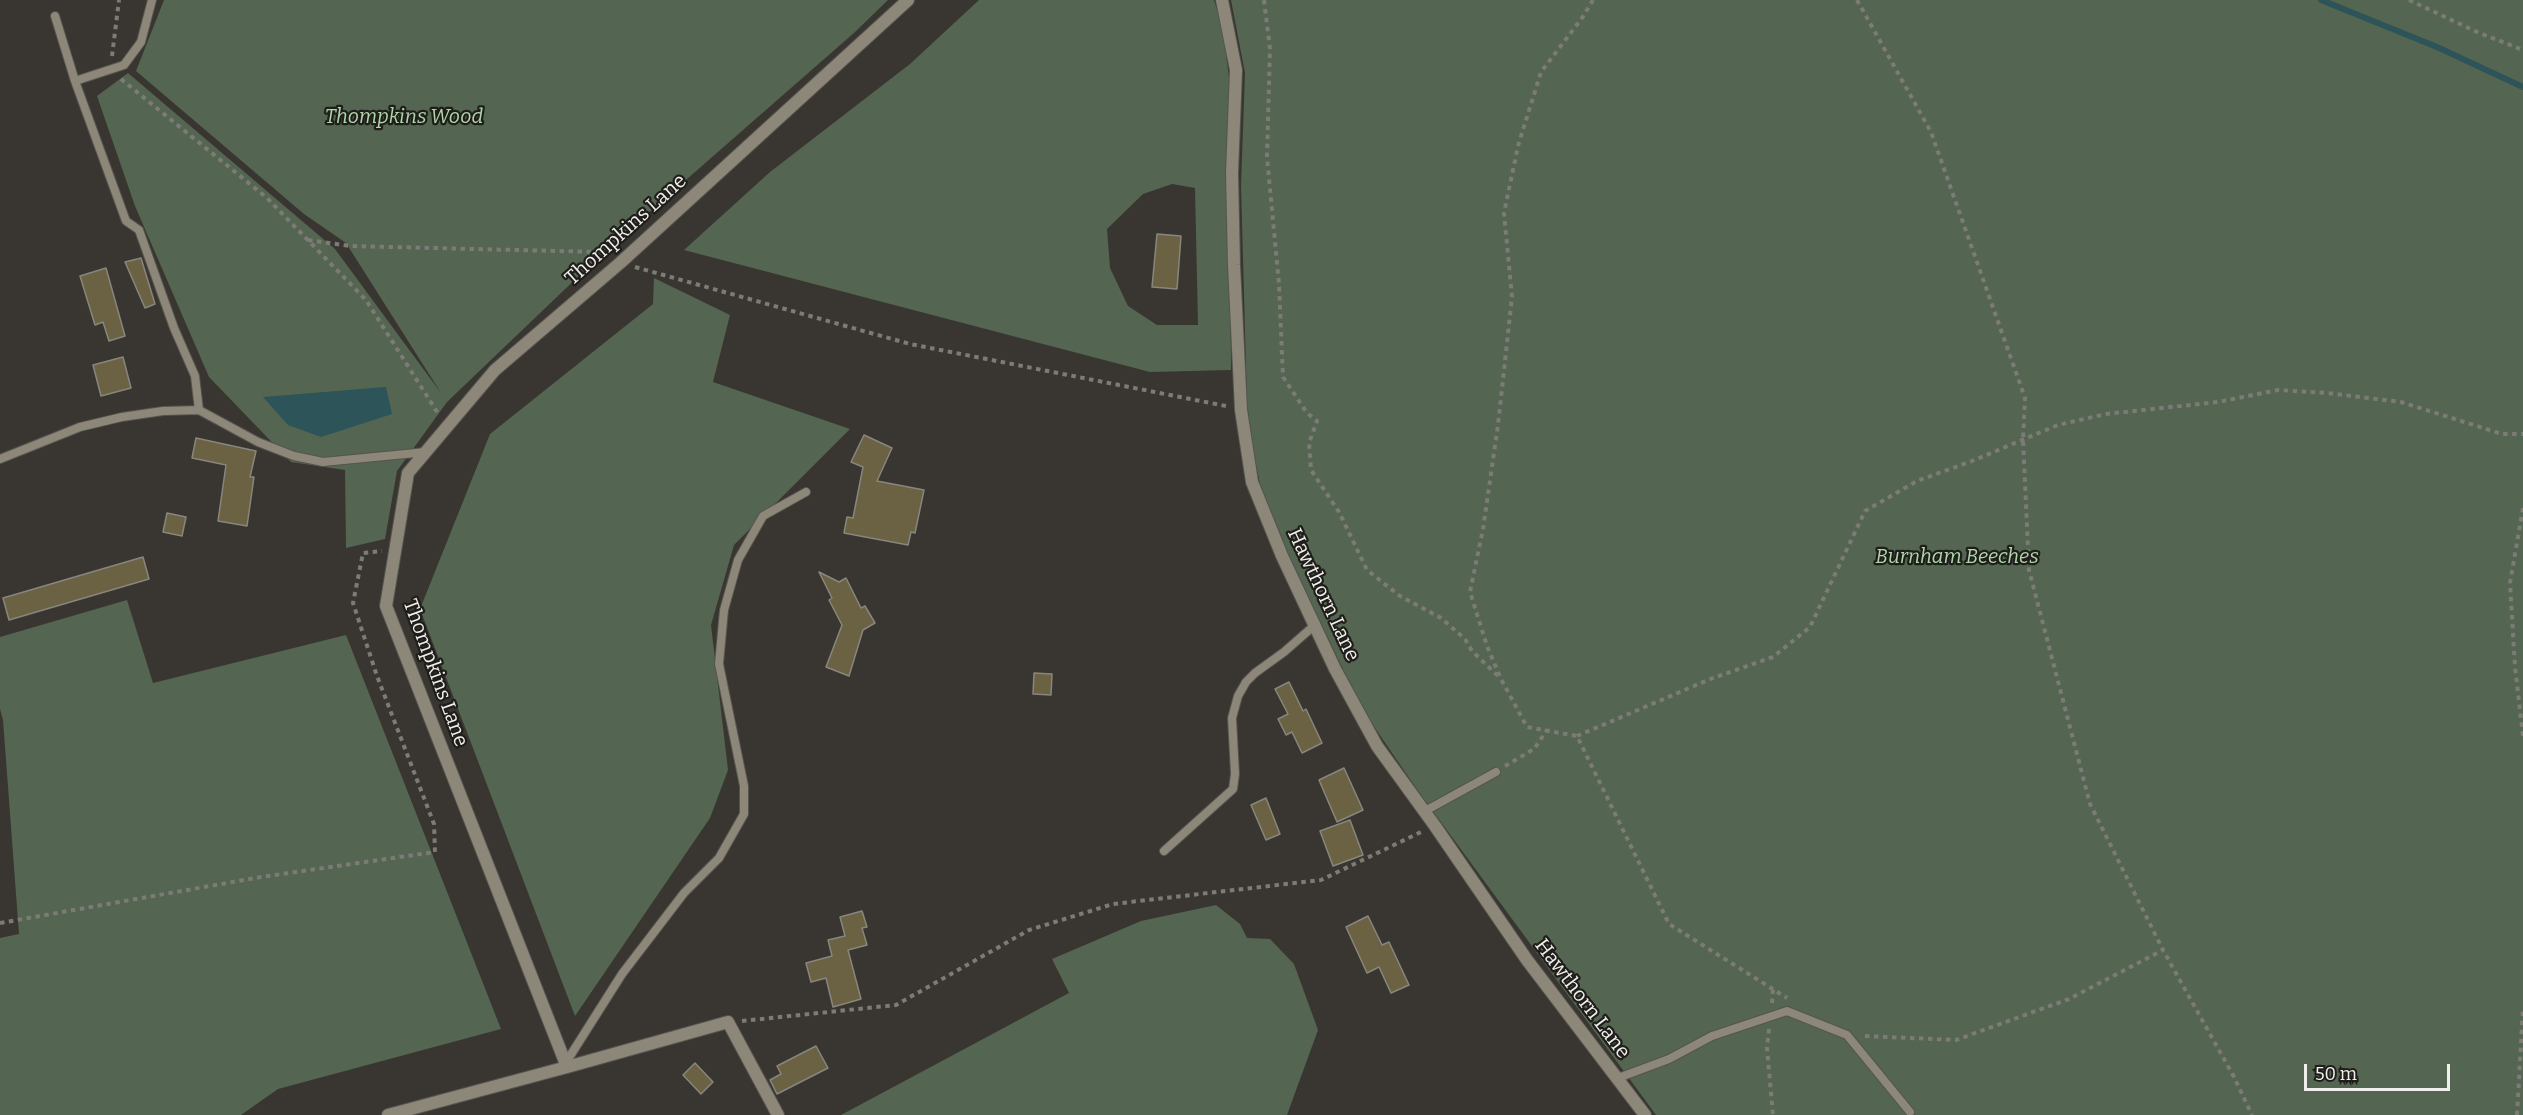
<!DOCTYPE html>
<style>
body{margin:0}
#map{position:relative;width:2523px;height:1115px;overflow:hidden;background:#393631;font-family:Bitter,serif}
canvas{display:block}
.scale{position:absolute;left:2304px;top:1064px;width:146px;height:27px;box-sizing:border-box;border:3px solid #f0efeb;border-top:0;padding-left:8px;font-size:18px;line-height:21px;white-space:nowrap;color:#f0efeb;-webkit-text-stroke:4px #1f1e1b;paint-order:stroke}
</style>
<div id="map">
<canvas width="2523" height="1115"></canvas>
<div class="scale">50 m</div>
</div>
<script>
const ctx = document.querySelector('canvas').getContext('2d');
ctx.lineJoin = 'round';
function paint(path, color) { ctx.fillStyle = color; ctx.fill(path, 'evenodd'); }
function trace(path, color, width, dash) { ctx.strokeStyle = color; ctx.lineWidth = width; ctx.lineCap = dash ? 'butt' : 'round'; ctx.setLineDash(dash || []); ctx.stroke(path); }
function write(font, color, halo, rows, align = 'center') {
  ctx.font = font + ' Bitter,serif'; ctx.lineWidth = 4.5; ctx.setLineDash([]); ctx.textBaseline = 'middle'; ctx.strokeStyle = halo; ctx.fillStyle = color; for (const [text, x, y, turn = 0] of rows) {
    ctx.save(); ctx.translate(x, y); ctx.rotate((+turn || 0) * Math.PI / 180); ctx.textAlign = isNaN(turn) ? turn : align; if (halo) ctx.strokeText(text, 0, 0); ctx.fillText(text, 0, 0); ctx.restore();
  }
}
paint(new Path2D(`
 M164 0H888L855 32 607 249 447 402 397 471 385 539 346 548 345 470 291 462 209 377 135 206 97 96 128 73 335 249 441 393 346 243 304 214 136 71Z
 M979 0H1214L1223 29 1229 78 1231 370 1150 372 684 250 770 172 910 64ZM1172 184 1195 188 1198 325H1157L1128 306 1110 268 1107 229 1143 194Z
 M1231 0H2523V1115H1656L1418 791 1362 709 1265 507 1253 451 1247 404 1241 185 1245 73Z
 M654 278 730 315 713 382 850 429 734 545 711 625 728 770 710 818 575 1016 420 609 490 434 653 304Z
 M127 600 153 683 346 635 501 1029 278 1089 241 1115H0V938L19 934 3 720 0 709V637Z
 M1216 905 1240 924 1247 938 1270 939 1294 964 1318 1030 1287 1115H841L1069 993 1052 959 1141 921Z`), '#546551');
paint(new Path2D(`
 M386 387 392 414 321 437 288 425 263 397Z`), '#2c5459');
trace(new Path2D(`
 M2321 0 2437 47 2523 87`), '#2c5459', 6);
const building = new Path2D(`
 M1157 234 1181 236 1177 289 1152 287Z
 M141 258 155 304 145 308 125 262Z
 M106 268 125 336 109 341 103 322 95 325 80 276Z
 M123 357 131 388 101 396 93 365Z
 M864 435 892 448 877 481 924 490 915 533 911 532 908 545 844 533 847 517 853 518 863 467 851 462Z
 M196 438 256 451 250 477H254L247 526 218 521 226 465 192 458Z
 M167 513 186 517 182 536 163 532Z
 M143 557 149 579 9 620 3 598Z
 M819 572 839 582 846 578 861 608 865 606 875 623 863 630 849 676 826 667 842 625 829 600 832 598Z
 M1034 673 1052 674 1051 695 1033 694Z
 M1289 682 1303 711 1306 709 1322 743 1302 753 1292 732 1286 735 1278 719 1288 714 1275 689Z
 M1344 768 1363 810 1337 822 1319 780Z
 M1266 798 1280 834 1266 840 1251 805Z
 M1350 820 1363 855 1333 866 1320 831Z
 M862 911 867 927 862 928 867 945 848 950 861 999 833 1007 826 978 811 982 806 963 832 956 828 940 845 936 840 917Z
 M1368 916 1382 945 1389 942 1409 985 1391 993 1379 967 1367 973 1346 927Z
 M816 1046 828 1068 777 1094 770 1080 781 1074 777 1066Z
 M695 1063 713 1082 701 1094 683 1075Z`);
paint(building, '#6b6143');
trace(building, '#88867f', 1.5);
const lane = new Path2D(`
 M152 0 141 42 124 65 75 81 126 221 139 230 174 328 195 376 199 410
 M55 16 75 81
 M0 459 80 427 122 417 163 411 199 410 258 442 294 456 323 462 426 452
 M1425 811 1496 772
 M1164 851 1233 789 1235 774 1232 718 1238 696 1246 682 1255 673 1284 652 1316 624
 M565 1064 622 974 684 893 719 858 744 814V786L719 664 724 610 738 560 763 516 806 492
 M1618 1078 1669 1059 1712 1036 1787 1011 1847 1035 1910 1112`);
const street = new Path2D(`
 M1222 0 1236 70 1232 173 1234 265 1241 410 1252 482 1282 556 1335 669 1377 746 1435 826 1527 960 1645 1115
 M388 1115 567 1067
 M778 1115 728 1022 567 1067 386 606 408 473 495 370 620 263 908 0`);
trace(lane, '#56544f', 10);
trace(street, '#56544f', 14);
trace(new Path2D(`
 M1264 0 1270 49 1267 157 1279 284 1283 377 1307 413 1317 421 1309 443 1311 470 1339 512 1367 570 1400 596 1441 618 1465 639 1472 651 1498 676
 M1593 0 1582 18 1541 72 1518 146 1504 213 1512 297 1498 425 1483 529 1470 592 1487 646 1501 679 1527 727 1577 736 1669 924 1787 998
 M1857 0 1931 132 2025 398 2023 439 2029 570 2090 804 2163 950 2234 1077 2252 1115
 M2409 0 2477 32 2523 50
 M112 56 119 0
 M121 79 267 198 366 300 439 415
 M308 240 350 246 599 252 606 256
 M635 267 910 344 1226 406
 M2523 508 2510 583 2515 667 2523 736
 M1577 736 1708 680 1773 657 1810 627 1865 511 1917 481 1972 461 2058 425 2106 414 2218 402 2278 390 2327 393 2401 402 2502 434H2523
 M1505 766 1534 749 1547 730
 M0 923 261 877 435 852 434 824 377 676 353 603 363 553 382 551
 M1772 1003 1773 989
 M742 1021 896 1005 1029 930 1113 904 1321 880 1421 832
 M1769 1029 1767 1048 1773 1115
 M1865 1036 1956 1040 2069 999 2163 950
 M2517 1115 2523 1008`), '#7d7b76', 4, [4.5, 4.5]);
trace(lane, '#8c8779', 8);
trace(street, '#8c8779', 12);
write('italic 20px', '#afd7a9', '#1f1e1b', [
 ["Thompkins Wood",404,117],
 ["Burnham Beeches",1957,557]
]);
write('20px', '#f0efeb', '#1f1e1b', [
 ["Thompkins Lane",626,230,-42],
 ["Hawthorn Lane",1323,595,65],
 ["Thompkins Lane",435,673,70],
 ["Hawthorn Lane",1582,999,53]
]);
</script>
